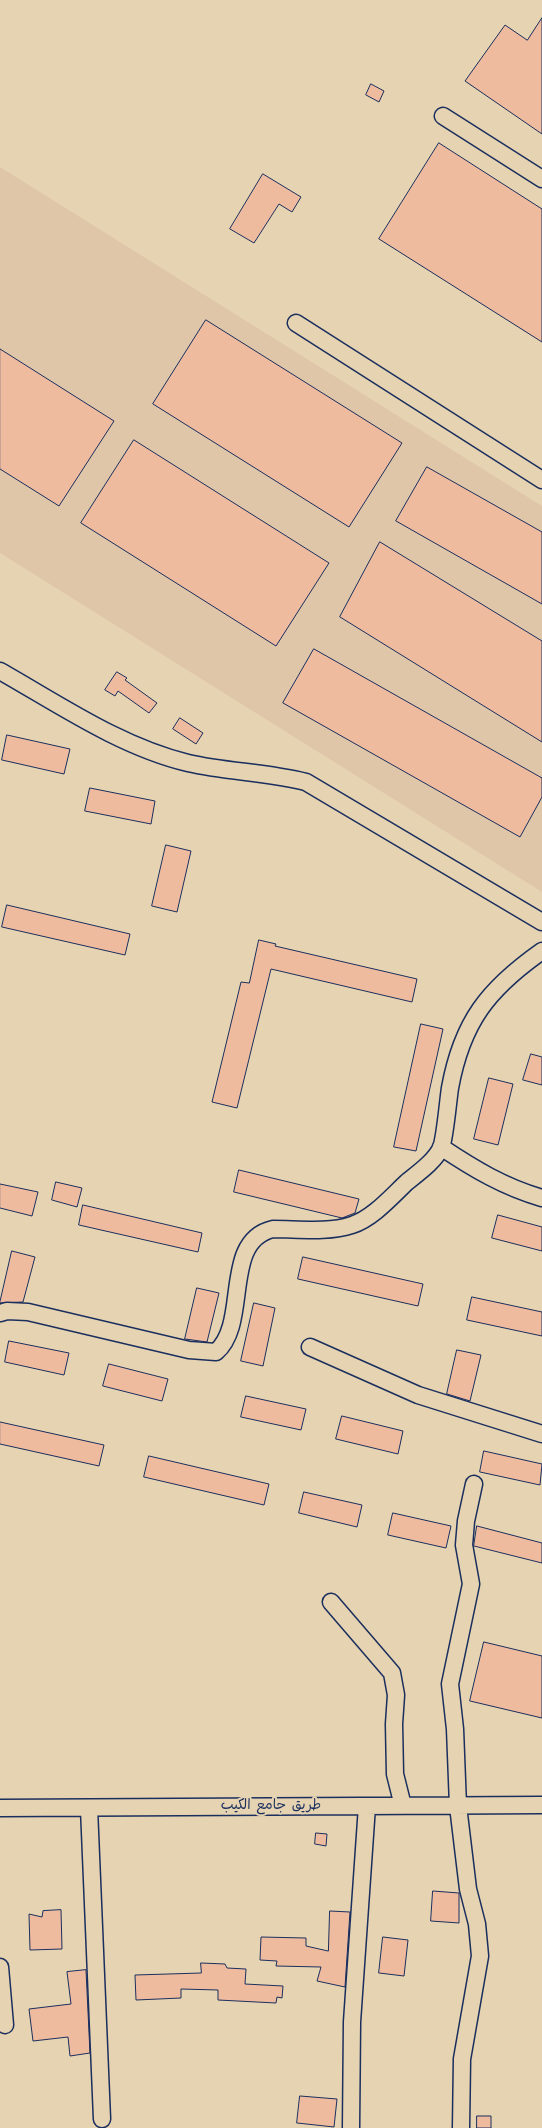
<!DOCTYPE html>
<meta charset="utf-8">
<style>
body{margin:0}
canvas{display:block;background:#e6d3b1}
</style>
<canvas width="542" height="2128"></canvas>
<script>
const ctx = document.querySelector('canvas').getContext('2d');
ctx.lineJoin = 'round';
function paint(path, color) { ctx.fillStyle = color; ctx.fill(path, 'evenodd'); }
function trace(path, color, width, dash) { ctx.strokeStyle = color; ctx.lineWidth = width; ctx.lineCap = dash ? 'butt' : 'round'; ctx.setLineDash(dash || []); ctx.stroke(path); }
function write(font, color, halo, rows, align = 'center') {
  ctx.font = font + ' Kalam,"Playpen Sans Arabic",sans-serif'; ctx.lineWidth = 4; ctx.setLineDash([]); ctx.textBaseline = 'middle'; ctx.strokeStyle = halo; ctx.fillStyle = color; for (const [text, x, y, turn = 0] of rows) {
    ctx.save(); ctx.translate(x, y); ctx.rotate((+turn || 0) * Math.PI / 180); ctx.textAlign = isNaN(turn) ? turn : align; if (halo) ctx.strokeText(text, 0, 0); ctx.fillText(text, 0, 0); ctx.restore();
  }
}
paint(new Path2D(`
 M0 167 542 506V892L0 553Z`), '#e0c6a9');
const building = new Path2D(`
 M542 18V134L465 81 505 25 527 40Z
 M371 84 384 91 379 102 366 95Z
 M439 143 542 209V342L379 239Z
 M263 174 301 197 292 212 279 204 254 243 230 229Z
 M206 320 402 443 349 527 153 404Z
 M0 349 114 421 59 506 0 469Z
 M134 440 329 563 276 646 81 523Z
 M427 467 542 532V604L396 521Z
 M380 542 542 641V742L340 617Z
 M314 649 542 778V797L520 837 283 703Z
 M117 672 127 678 125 680 157 703 149 713 118 691 115 696 105 690Z
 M180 718 203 733 196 744 173 729Z
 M7 735 70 749 64 774 2 760Z
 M90 788 155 801 151 824 85 811Z
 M166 845 191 851 177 912 152 906Z
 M7 905 130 934 125 955 2 927Z
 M259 940 276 944 275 946 417 979 412 1002 271 969 237 1108 212 1102 241 982 249 983Z
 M421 1024 443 1029 416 1151 394 1147Z
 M531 1054 542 1057V1085L523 1080Z
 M489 1078 513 1084 498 1145 474 1139Z
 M239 1170 359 1199 355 1213 342 1218 234 1192Z
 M56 1182 82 1188 77 1207 52 1200Z
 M0 1184 38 1192 32 1216 0 1208Z
 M83 1205 202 1233 198 1252 79 1225Z
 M498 1215 542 1227V1251L492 1238Z
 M12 1251 35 1257 23 1302 0 1303Z
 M303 1257 423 1284 418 1306 298 1279Z
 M197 1288 219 1293 207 1342 185 1339Z
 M472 1297 542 1312V1336L467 1320Z
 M254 1303 275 1308 263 1366 241 1361Z
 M9 1341 69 1353 64 1375 5 1362Z
 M457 1350 481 1355 470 1401 447 1394Z
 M109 1364 168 1379 162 1401 103 1386Z
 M246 1396 306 1409 301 1430 241 1417Z
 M342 1416 403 1431 398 1454 336 1439Z
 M0 1422 104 1445 99 1466 0 1444Z
 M484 1451 542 1464 540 1485 480 1472Z
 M149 1456 269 1484 264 1505 144 1477Z
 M304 1492 362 1505 357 1527 299 1513Z
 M393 1513 451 1526 446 1548 388 1535Z
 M477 1526 542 1543V1563L474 1546Z
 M484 1642 542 1656V1718L470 1701Z
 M316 1833 327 1834 326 1846 315 1844Z
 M433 1891 459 1893V1923L431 1921Z
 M61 1910 62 1949 30 1950 29 1914 42 1917 43 1911Z
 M330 1911 350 1912 345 1987 317 1981 321 1967 276 1966 277 1961 260 1960 261 1937 306 1938V1946L328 1951Z
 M383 1937 408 1940 404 1976 379 1973Z
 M201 1963 225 1964 227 1968 246 1969 245 1984 283 1986 282 1998 277 1997 276 2003 218 2000V1990L181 1989V1998L136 2000 135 1975 201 1973Z
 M86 1970 90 2053 70 2056 68 2037 33 2041 29 2009 71 2004 67 1972Z
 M300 2096 337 2099 334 2127 297 2123Z
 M477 2116H491V2128H477Z`);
paint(building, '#eebb9f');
trace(building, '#1b2f5e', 1);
const minor = new Path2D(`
 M443 116 542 179
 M296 323 542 480
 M0 671C60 705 121 747 188 763 227 772 267 772 306 782L542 922
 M441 1147C474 1169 504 1187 542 1198
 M0 1313 7 1311 28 1312 189 1350 216 1352C250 1323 221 1241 273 1229 298 1229 328 1233 352 1225 373 1218 391 1197 407 1182 418 1173 434 1162 441 1148 445 1138 448 1101 450 1088 462 1022 488 989 542 951
 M310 1347 418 1395 542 1434
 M331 1602 392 1673 396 1695 394 1724 395 1774 403 1806
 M0 1808 542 1805
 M89 1808 102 2119
 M0 1967 5 2025
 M351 2128 352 2022 367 1806
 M461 2128 462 2059 480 1956 477 1924 468 1889 458 1806 455 1729 450 1684 471 1584 464 1545 466 1521 474 1484`);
trace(minor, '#1b2f5e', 19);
trace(minor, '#e6d3b1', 16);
write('14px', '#1b2f5e', '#e6d3b1', [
 ["طريق جامع الكيب",271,1807]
]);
</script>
